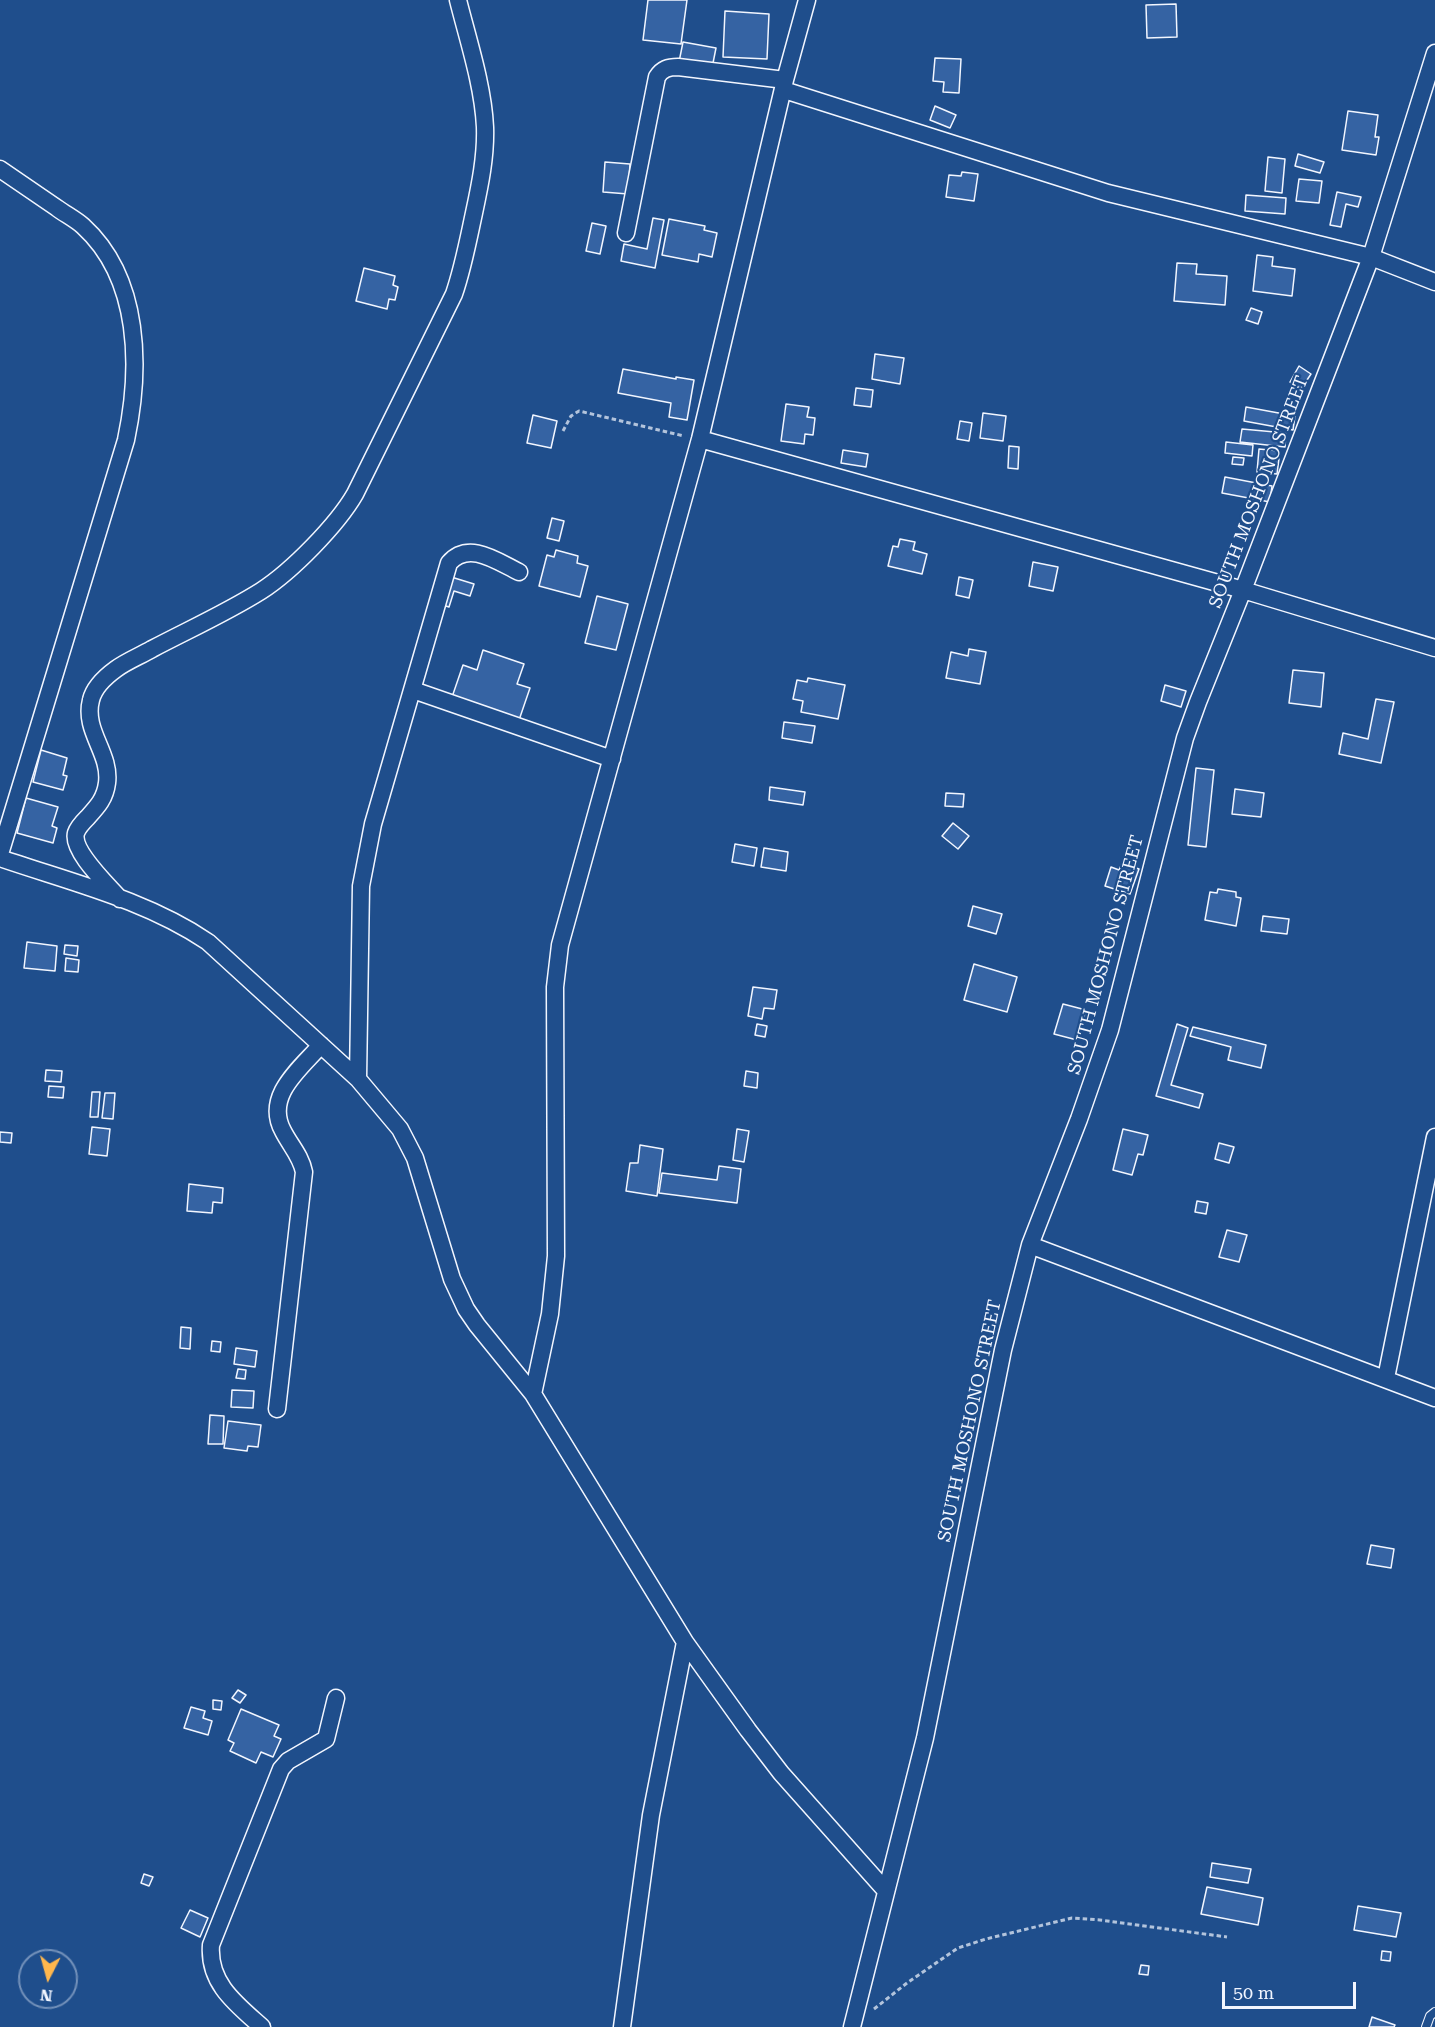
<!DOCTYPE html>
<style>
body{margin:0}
#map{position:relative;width:1435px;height:2027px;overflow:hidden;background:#1f4e8c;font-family:"Roboto Serif",serif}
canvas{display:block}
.north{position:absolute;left:18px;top:1949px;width:60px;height:60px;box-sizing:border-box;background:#1f4e8c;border:2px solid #7391ba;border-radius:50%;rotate:186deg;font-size:16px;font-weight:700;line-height:24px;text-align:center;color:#f2f6ff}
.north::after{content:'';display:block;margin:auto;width:21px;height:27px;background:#ffb74d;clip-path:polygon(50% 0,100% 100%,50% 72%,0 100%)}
.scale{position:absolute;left:1222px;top:1982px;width:134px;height:27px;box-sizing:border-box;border:3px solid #f2f6ff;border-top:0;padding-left:8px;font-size:18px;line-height:21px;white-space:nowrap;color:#f2f6ff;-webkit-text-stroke:4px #1f4e8c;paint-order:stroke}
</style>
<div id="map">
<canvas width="1435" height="2027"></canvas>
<div class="north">N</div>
<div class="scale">50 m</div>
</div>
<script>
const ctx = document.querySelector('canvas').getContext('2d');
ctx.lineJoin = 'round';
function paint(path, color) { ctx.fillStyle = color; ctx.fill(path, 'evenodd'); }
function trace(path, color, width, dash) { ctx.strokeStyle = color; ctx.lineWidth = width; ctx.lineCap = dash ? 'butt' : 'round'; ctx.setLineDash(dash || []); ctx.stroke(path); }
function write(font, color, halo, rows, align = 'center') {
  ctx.font = font + ' "Roboto Serif",serif'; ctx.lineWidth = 4.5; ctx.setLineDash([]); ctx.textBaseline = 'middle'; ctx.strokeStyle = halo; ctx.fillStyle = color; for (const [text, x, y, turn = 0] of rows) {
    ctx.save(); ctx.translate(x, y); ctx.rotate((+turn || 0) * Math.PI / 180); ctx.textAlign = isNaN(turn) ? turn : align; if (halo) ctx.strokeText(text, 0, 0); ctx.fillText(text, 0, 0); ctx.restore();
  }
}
const building = new Path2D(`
 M648 0H687L681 44 643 40Z
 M1176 4 1177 37 1147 38 1146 5Z
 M725 11 769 14 767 59 723 57Z
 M683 42 716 48 712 68 679 62Z
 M935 58 961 59 959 93 943 92 944 82 933 81Z
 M935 106 956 115 950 128 930 120Z
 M1348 111 1378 115 1375 137H1379L1376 155 1342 150Z
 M1298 154 1324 162 1320 173 1295 166Z
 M1268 157 1285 159 1282 193 1265 191Z
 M605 162 630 164 628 194 603 192Z
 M962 172 978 174 974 201 946 197 949 175 961 176Z
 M1299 179 1322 181 1319 203 1296 201Z
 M1337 192 1361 197 1358 207 1346 204 1341 227 1330 225Z
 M1246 195 1286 198 1285 214 1245 211Z
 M653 218 664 220 655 268 621 261 624 244 647 249Z
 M669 219 705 226 704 230 717 233 712 257 699 254 698 262 662 255Z
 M592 223 606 226 600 254 586 251Z
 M1257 255 1273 257 1272 266 1295 269 1292 296 1253 291Z
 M1177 263 1197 264 1196 274 1227 276 1225 305 1174 301Z
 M364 268 395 276 393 285 398 287 395 300 389 299 387 309 356 301Z
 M1251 308 1262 312 1258 324 1246 320Z
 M875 354 904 358 900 384 872 379Z
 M1299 366 1311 374 1301 389 1290 382Z
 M623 369 676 379V377L694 380 687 420 669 417 671 403 618 393Z
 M856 388 873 390 871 407 854 405Z
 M786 404 809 407 807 417 815 418 813 435 805 434 804 444 781 441Z
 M1246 407 1295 416 1293 430 1244 421Z
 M983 413 1006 416 1003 441 980 438Z
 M533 415 557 421 551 448 527 443Z
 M960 421 972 423 969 441 957 439Z
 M1242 429 1286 433 1285 447 1240 442Z
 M1226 442 1253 445 1252 456 1225 453Z
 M1009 446 1019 447 1018 469 1008 468Z
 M1259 449 1280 451 1277 474 1257 472Z
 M843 450 868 454 866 467 841 463Z
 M1233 457 1244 458 1243 465 1232 464Z
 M1225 477 1272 486 1270 502 1222 493Z
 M552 518 564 521 559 541 547 538Z
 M900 539 915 542 913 550 927 554 922 574 888 566 893 546 898 547Z
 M556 550 578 556 577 563 588 566 580 597 539 586 547 555 554 557Z
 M1033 562 1058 567 1053 591 1029 586Z
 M448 576 474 584 470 596 454 591 449 607 439 604Z
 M959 577 973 580 969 598 956 595Z
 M597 596 628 604 616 650 585 643Z
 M969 649 986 652 980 684 946 678 951 652 968 656Z
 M483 650 524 664 517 684 530 688 518 723 451 700 463 665 477 670Z
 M1293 670 1324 673 1321 707 1289 703Z
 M808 678 845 685 838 719 801 712 803 701 793 699 797 680 807 682Z
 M1165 685 1186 691 1181 707 1161 701Z
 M1376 699 1394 702 1381 763 1339 754 1343 733 1368 739Z
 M784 722 815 726 812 743 782 738Z
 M41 750 67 758 63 775 67 776 63 790 33 782Z
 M1196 768 1214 770 1206 847 1188 845Z
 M770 787 805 792 803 805 769 800Z
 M1235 789 1264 793 1261 817 1232 814Z
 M946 793 964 794 963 807 945 806Z
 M26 798 58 807 52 826 57 828 53 843 17 833Z
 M953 823 969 836 958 849 942 836Z
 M735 844 757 848 754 866 732 862Z
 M764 848 788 852 786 871 761 867Z
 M1122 863 1139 869 1130 894 1105 886 1111 867 1119 870Z
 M1218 889 1236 892V897L1241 898 1236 926 1205 920 1210 892 1217 893Z
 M973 906 1002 914 996 934 968 926Z
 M1263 916 1289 919 1287 934 1261 931Z
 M27 942 57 946 55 971 24 968Z
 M65 945 78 946 77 956 64 954Z
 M66 958 79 960 78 972 65 971Z
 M974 964 1017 977 1007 1012 964 1000Z
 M753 987 777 990 774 1009 764 1008 762 1019 748 1016Z
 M1063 1004 1086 1010 1077 1040 1054 1034Z
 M757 1024 767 1026 765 1037 755 1035Z
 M1177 1024 1188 1028 1171 1085 1203 1094 1199 1108 1156 1096Z
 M1193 1027 1266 1045 1261 1068 1228 1060 1231 1047 1190 1036Z
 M46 1070 62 1071 61 1082 45 1081Z
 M746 1071 758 1073 757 1088 744 1086Z
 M49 1086 64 1087 63 1098 48 1097Z
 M92 1092H100L98 1117H90Z
 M105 1093H115L113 1119 102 1118Z
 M92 1127 110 1129 107 1156 89 1154Z
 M737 1129 749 1131 744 1162 733 1160Z
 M1123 1129 1148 1135 1143 1155 1138 1154 1132 1175 1113 1170Z
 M0 1132 12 1133 11 1143 0 1142Z
 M1219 1143 1234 1147 1229 1163 1215 1159Z
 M640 1145 663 1149 657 1196 626 1191 630 1163H638Z
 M719 1166 741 1169 737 1203 659 1193 662 1173 717 1180Z
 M189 1184 223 1188 222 1203 213 1202 212 1213 187 1211Z
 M1197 1201 1208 1203 1206 1214 1195 1212Z
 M1227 1230 1247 1235 1239 1262 1219 1257Z
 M181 1327 191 1328 190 1349 180 1348Z
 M212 1341 221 1342 220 1352 211 1351Z
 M236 1348 257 1351 255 1367 234 1364Z
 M238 1369 246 1370 245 1379 236 1378Z
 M232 1390 254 1391 253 1408 231 1407Z
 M210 1415 224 1416 223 1444H208Z
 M228 1421 261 1425 258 1447 248 1446 247 1451 224 1448Z
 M1371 1545 1394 1549 1391 1568 1367 1564Z
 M238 1690 246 1695 240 1703 232 1698Z
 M213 1700 222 1701 221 1710 213 1709Z
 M191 1707 205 1711 203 1718 212 1721 208 1735 184 1728Z
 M241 1709 279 1725 274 1736 281 1739 273 1757 261 1752 256 1763 230 1751 234 1743 228 1740Z
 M1212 1863 1251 1869 1248 1883 1210 1877Z
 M144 1874 153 1877 149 1886 141 1883Z
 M1207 1887 1263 1898 1258 1925 1201 1914Z
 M1358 1906 1401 1913 1396 1937 1354 1930Z
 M190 1910 208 1918 200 1937 181 1928Z
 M1382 1951 1391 1952 1390 1961 1381 1960Z
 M1141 1965 1149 1966 1148 1975 1139 1974Z
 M1372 2017 1395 2025 1394 2027H1369Z`);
paint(building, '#3563a3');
trace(building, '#f2f6ff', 1.5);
const service = new Path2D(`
 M1426 2027 1430 2016 1435 2012`);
const minor = new Path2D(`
 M784 90 1108 193 1371 257 1435 282
 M0 169C19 182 38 195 57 208 65 214 75 219 83 226 141 279 141 369 126 440L0 854
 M626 233 657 77C662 69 668 67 678 67L785 80
 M700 439 1243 590 1435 648
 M413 690 612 759
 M0 858C70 882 146 900 208 942L358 1079 400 1129 415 1158 452 1279 466 1309 477 1325 533 1394 685 1642 748 1730 781 1773 886 1891
 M120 899C108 885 71 851 76 833 78 827 83 822 87 818 97 807 105 799 107 783 111 753 83 731 91 700 94 687 105 677 116 669 127 661 140 656 152 649 188 630 226 613 261 591 292 571 337 525 355 494L454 294C463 268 468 241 474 213 480 185 486 156 485 127 483 85 468 40 458 0
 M358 1079 361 886 373 824 449 563C469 540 498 562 519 572
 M1030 1245 1435 1398
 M1386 1378 1435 1137
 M533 1394 550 1314 556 1256 555 987 560 945 700 439 785 80 807 0
 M277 1409 304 1172C301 1156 290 1145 283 1131 264 1096 300 1069 321 1045
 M262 2027C236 2004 208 1983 211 1945L281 1769 288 1761 326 1739 336 1698
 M622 2027 651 1815 685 1642
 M852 2027 925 1738 1003 1350 1030 1245 1079 1119 1110 1030 1185 738 1198 702 1243 590 1371 257 1435 53`);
trace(service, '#f2f6ff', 10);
trace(minor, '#f2f6ff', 19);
trace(new Path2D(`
 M563 431 571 416 579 411 684 436
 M874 2009 907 1983 958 1948 986 1939 1072 1918 1100 1920 1227 1937`), '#b3c4dc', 3, [4.5, 3]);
trace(service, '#1f4e8c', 8);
trace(minor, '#1f4e8c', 16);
write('18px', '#f2f6ff', '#1f4e8c', [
 ["SOUTH MOSHONO STREET",1259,492,-69],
 ["SOUTH MOSHONO STREET",1106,955,-75],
 ["SOUTH MOSHONO STREET",970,1421,-78]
]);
</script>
